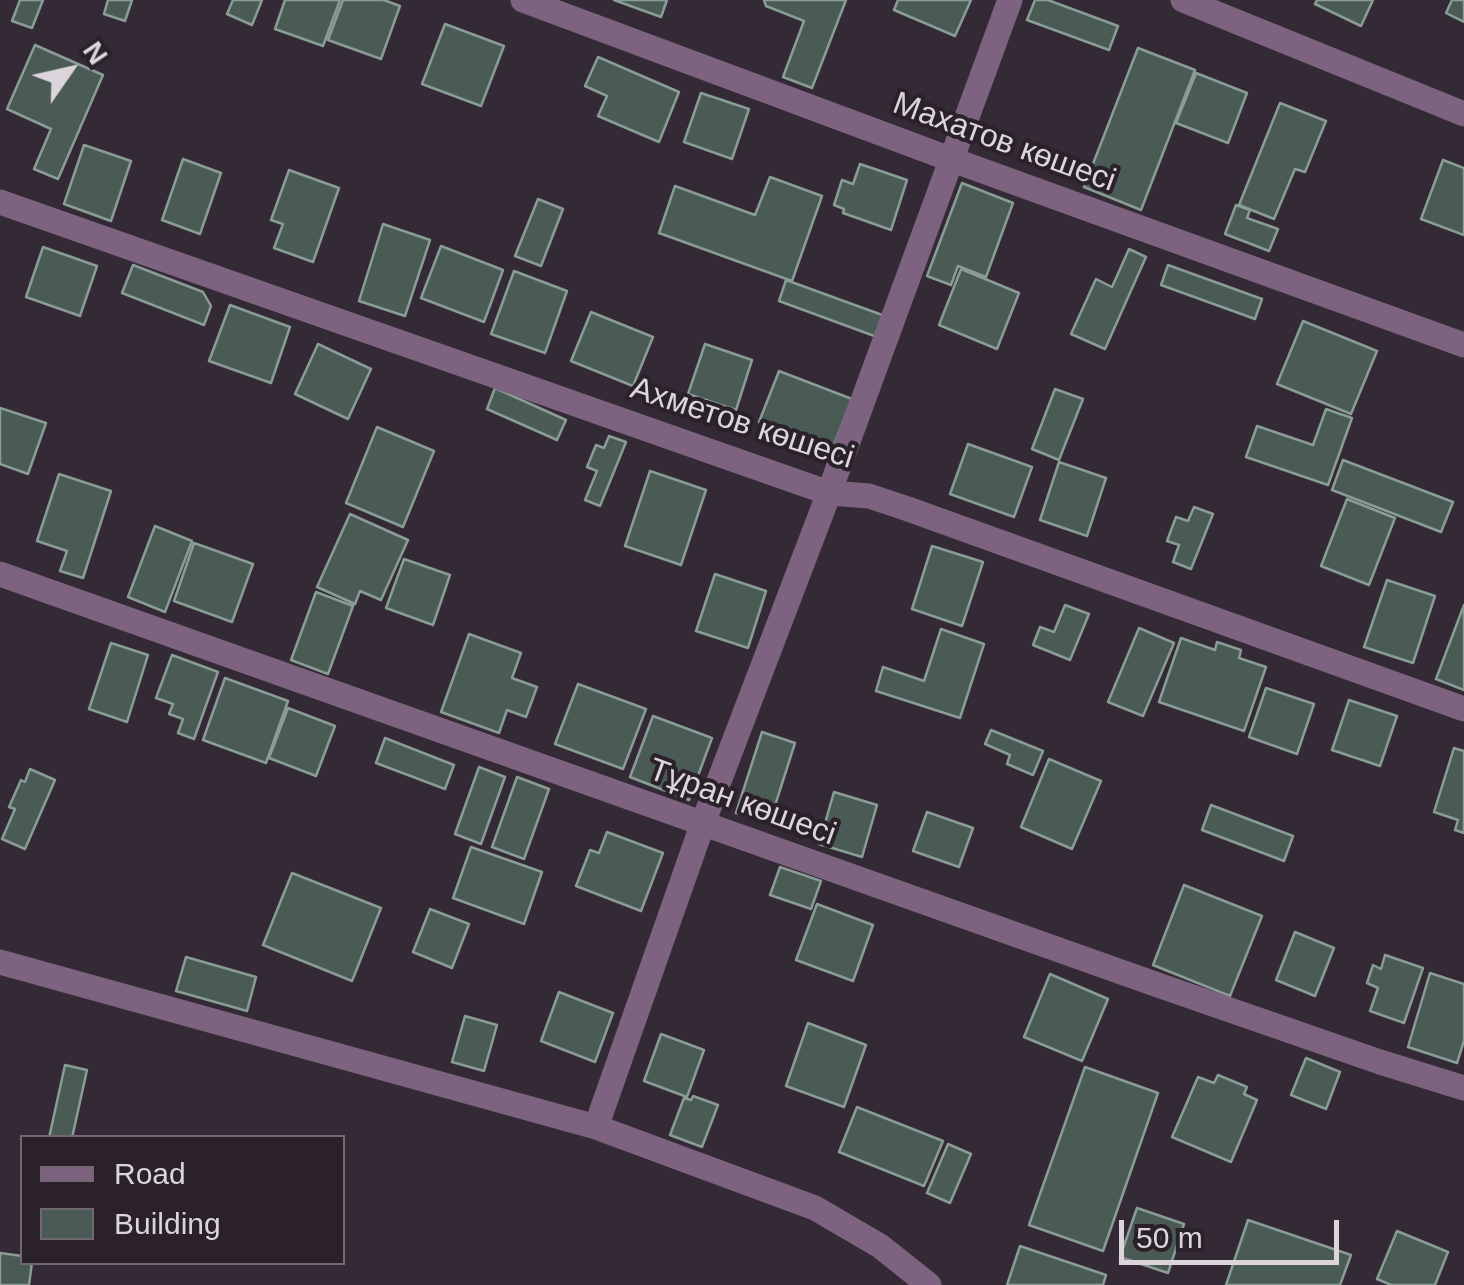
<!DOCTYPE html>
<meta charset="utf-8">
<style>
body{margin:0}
#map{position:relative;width:1464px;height:1285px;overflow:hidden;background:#342a35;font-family:Arial,sans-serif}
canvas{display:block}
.legend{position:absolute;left:20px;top:1135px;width:325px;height:130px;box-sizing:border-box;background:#2a212a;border:2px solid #716971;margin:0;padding:12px 18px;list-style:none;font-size:30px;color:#dcd6dc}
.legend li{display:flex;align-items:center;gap:20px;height:50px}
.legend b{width:50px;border:2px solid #716971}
.north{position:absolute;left:20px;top:20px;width:100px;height:100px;-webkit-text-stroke:8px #2a212a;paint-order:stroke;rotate:56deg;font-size:28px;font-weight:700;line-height:40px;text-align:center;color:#dcd6dc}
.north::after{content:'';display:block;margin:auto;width:35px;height:45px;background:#dcd6dc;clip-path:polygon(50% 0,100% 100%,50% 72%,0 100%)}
.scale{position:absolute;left:1119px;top:1220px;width:220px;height:45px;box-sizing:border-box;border:5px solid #dcd6dc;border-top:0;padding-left:12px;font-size:30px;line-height:35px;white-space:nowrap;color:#dcd6dc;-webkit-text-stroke:8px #2a212a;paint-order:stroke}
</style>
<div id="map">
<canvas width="1464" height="1285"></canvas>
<ul class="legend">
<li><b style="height:12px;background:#7d6380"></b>Road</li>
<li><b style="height:28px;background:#4a5b56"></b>Building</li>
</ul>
<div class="north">N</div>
<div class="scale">50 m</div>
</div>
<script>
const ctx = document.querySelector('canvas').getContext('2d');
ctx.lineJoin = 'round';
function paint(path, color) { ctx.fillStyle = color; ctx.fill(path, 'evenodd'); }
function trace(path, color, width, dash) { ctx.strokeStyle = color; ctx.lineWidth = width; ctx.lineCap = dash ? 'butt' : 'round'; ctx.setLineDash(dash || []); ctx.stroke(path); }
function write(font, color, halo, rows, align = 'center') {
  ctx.font = font + ' Arial,sans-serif'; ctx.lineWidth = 8; ctx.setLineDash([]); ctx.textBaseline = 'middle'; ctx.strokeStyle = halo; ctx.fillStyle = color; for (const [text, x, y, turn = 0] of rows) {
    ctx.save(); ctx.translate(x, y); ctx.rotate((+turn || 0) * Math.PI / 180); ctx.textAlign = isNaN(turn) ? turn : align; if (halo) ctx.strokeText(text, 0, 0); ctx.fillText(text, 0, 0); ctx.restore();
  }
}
const building = new Path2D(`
 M20 0H43L32 28 12 21Z
 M108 0H132L125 21 104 14Z
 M233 0H262L252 25 227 14Z
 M285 0H340L323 46 275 29Z
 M343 0H384L400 6 381 59 328 40Z
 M614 0H667L661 17Z
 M764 0H846L812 88 783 77 804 21 766 6Z
 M898 0H971L955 36 894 10Z
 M1035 0H1048L1118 26 1109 50 1027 20Z
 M1317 0H1373L1361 26 1315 4Z
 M1452 0H1464V22L1446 13Z
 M445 24 504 46 481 106 422 84Z
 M35 45 103 75 58 179 34 169 51 129 7 109Z
 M1138 48 1195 70 1141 210 1084 187Z
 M598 57 679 92 659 142 598 116 607 96 585 86Z
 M1196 73 1247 93 1228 143 1176 123Z
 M701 93 749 109 732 159 684 142Z
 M1280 103 1326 121 1305 172 1295 169 1274 219 1239 205Z
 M84 145 131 161 111 221 64 204Z
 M183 159 221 173 200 234 162 220Z
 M1443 160 1464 168V235L1421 219Z
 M860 164 907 180 891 230 843 213 844 209 834 205 842 180 853 184Z
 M289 170 339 188 313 262 274 248 283 224 271 220Z
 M770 177 822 196 792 281 659 233 675 186 755 215Z
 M962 183 1013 203 986 277 958 266 951 285 927 276Z
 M538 199 563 209 541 266 515 256Z
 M1236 205 1250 210 1247 218 1278 229 1269 251 1225 234Z
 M383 224 430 240 405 316 359 301Z
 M441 246 503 270 484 322 421 298Z
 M43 247 97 266 80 316 26 297Z
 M1129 249 1146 257 1105 349 1071 334 1096 279 1112 287Z
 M133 265 203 292 211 306 204 325 122 293Z
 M1168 265 1262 299 1255 319 1161 285Z
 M961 269 1019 293 997 349 939 325Z
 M514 271 567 291 545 353 491 334Z
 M786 280 885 316 877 337 779 301Z
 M230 305 290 327 271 383 209 361Z
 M591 312 653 337 633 386 571 361Z
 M1303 321 1377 351 1351 414 1277 384Z
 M318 344 371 369 348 419 295 394Z
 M705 344 752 360 736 410 688 394Z
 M779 371 852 399 832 450 759 422Z
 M495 388 566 420 557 440 487 409Z
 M1055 389 1083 399 1059 460 1032 449Z
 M0 408 46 423 28 474 0 464Z
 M1326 409 1352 418 1328 485 1246 457 1257 426 1313 445Z
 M377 427 434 451 403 527 346 503Z
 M609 436 626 442 600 506 585 500 597 471 587 467 596 445 604 448Z
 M968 444 1032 467 1014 517 950 494Z
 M1343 460 1453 502 1441 532 1332 490Z
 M1059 462 1106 478 1087 536 1040 520Z
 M650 471 706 490 681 565 625 546Z
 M59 474 111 491 83 578 60 571 67 551 37 541Z
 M1347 499 1395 518 1369 585 1321 566Z
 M1194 507 1213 514 1191 569 1173 562 1179 545 1167 541 1176 517 1188 521Z
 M350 514 408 540 381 600 360 591 355 604 317 587Z
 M155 526 192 541 165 612 128 597Z
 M194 543 253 564 232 622 174 601Z
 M932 546 983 562 962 626 912 609Z
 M404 559 450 575 433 625 386 608Z
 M715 574 766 591 748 648 696 631Z
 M1387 580 1435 596 1413 663 1364 647Z
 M316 592 353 606 328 674 291 660Z
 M1065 605 1089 614 1070 660 1033 645 1040 627 1054 632Z
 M1464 605V690L1436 679Z
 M1139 628 1174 643 1143 716 1108 702Z
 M941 629 984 644 960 718 876 691 883 667 924 681Z
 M469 634 521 653 512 678 537 687 526 717 507 710 499 733 441 712Z
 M1181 638 1215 650 1217 642 1241 650 1239 658 1266 667 1244 731 1159 702Z
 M111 643 148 655 127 722 89 709Z
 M172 655 218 672 194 739 178 733 183 719 169 714 173 704 156 698Z
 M225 678 288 701 266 763 203 740Z
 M578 684 646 709 623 769 555 744Z
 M1266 688 1314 704 1297 754 1249 737Z
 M1349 700 1397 716 1380 766 1332 750Z
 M288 708 335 726 316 776 269 758Z
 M653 716 712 738 689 800 630 777Z
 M991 730 1043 751 1033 775 1007 764 1010 755 985 744Z
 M762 732 795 743 772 815 763 812 761 820 736 813Z
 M385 738 454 765 445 789 376 763Z
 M1454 748 1464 751V833L1455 830 1458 820 1434 812Z
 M1049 759 1101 781 1072 849 1021 827Z
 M479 767 505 777 481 844 455 834Z
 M30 769 55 780 25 849 2 839 15 809 9 807 21 780 25 782Z
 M517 777 549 789 524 859 492 847Z
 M834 792 877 805 862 857 819 844Z
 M1211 805 1293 836 1284 861 1202 830Z
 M927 812 973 828 959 867 913 851Z
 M607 832 663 853 641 911 576 886 590 850 599 853Z
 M471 847 542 872 524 924 453 898Z
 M780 867 821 881 811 909 770 895Z
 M292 873 381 908 352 981 263 945Z
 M1184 885 1262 916 1230 996 1153 965Z
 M817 904 873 925 853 981 796 960Z
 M430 909 469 924 452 968 413 952Z
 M1295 932 1334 948 1315 996 1276 980Z
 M1385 955 1423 968 1404 1023 1370 1011 1378 988 1367 983 1373 965 1381 969Z
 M186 957 256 977 247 1011 176 991Z
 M1430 973 1464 984V1041L1457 1063 1408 1047Z
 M1050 974 1108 999 1082 1061 1024 1037Z
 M559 992 613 1013 595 1062 541 1041Z
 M465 1016 497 1025 484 1071 452 1062Z
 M808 1023 866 1045 844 1107 786 1086Z
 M661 1034 704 1050 687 1097 644 1081Z
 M1306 1058 1340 1072 1326 1109 1291 1095Z
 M65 1065 87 1070 72 1138H49Z
 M1085 1067 1158 1093 1103 1251 1029 1225Z
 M1218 1075 1247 1087 1244 1094 1257 1100 1231 1162 1172 1137 1198 1077 1214 1083Z
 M693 1096 718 1105 702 1147 670 1135 684 1098 691 1100Z
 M857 1107 943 1141 924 1186 839 1152Z
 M948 1144 971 1154 950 1203 927 1193Z
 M1137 1208 1184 1224 1168 1273 1120 1257Z
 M1248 1220 1351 1255 1340 1285H1226Z
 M1397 1231 1448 1252 1435 1285H1391L1377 1279Z
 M1020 1246 1106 1275 1103 1285H1007Z
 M0 1253 22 1256V1262H32L29 1285H0Z`);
paint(building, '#4a5b56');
trace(building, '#8a9c96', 2.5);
trace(new Path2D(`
 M523 0 950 159 1464 345
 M1183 0 1464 114
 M0 202 829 493 869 496 908 509 1464 709
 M0 574 1155 984 1380 1062 1464 1088
 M0 962 596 1127 815 1208 880 1246 929 1285
 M596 1127 703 823 829 493 1010 0`), '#7d6380', 25);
write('32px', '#dcd6dc', '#2a212a', [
 ["Махатов көшесі",1004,143,20],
 ["Ахметов көшесі",742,424,18],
 ["Тұран көшесі",742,803,20]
]);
</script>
